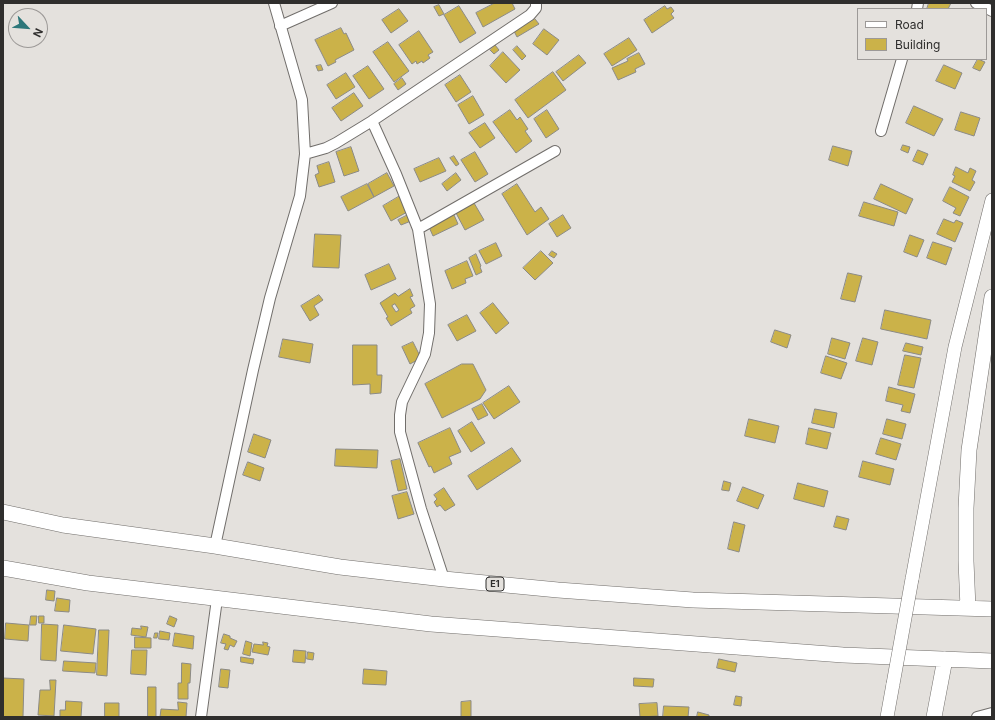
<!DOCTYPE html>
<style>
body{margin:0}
#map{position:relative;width:995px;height:720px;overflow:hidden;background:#e4e1dd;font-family:Inter,sans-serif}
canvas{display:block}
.frame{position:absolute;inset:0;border:4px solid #2f2e2d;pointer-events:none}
.legend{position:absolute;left:857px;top:8px;width:130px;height:52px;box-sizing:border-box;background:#e4e1dd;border:1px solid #9c9997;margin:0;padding:5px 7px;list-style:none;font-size:12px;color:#2f2e2d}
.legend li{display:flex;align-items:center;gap:8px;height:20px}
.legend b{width:20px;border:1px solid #9c9997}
.north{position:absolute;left:8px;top:8px;width:40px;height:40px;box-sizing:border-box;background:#e4e1dd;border:1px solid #9c9997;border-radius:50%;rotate:116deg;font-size:11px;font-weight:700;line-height:16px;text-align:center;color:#2f2e2d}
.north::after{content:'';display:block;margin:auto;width:14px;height:18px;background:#2d777a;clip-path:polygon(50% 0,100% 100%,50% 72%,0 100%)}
</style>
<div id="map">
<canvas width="995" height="720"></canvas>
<div class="frame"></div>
<ul class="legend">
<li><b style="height:5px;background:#fff"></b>Road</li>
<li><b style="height:11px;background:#cbb249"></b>Building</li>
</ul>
<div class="north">N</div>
</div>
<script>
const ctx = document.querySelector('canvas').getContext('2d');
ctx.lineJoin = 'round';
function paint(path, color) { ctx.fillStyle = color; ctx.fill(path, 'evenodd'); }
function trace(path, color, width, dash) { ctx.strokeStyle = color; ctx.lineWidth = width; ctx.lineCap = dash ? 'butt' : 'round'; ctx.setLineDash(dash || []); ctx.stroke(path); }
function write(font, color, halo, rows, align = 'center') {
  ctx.font = font + ' Inter,sans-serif'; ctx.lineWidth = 3; ctx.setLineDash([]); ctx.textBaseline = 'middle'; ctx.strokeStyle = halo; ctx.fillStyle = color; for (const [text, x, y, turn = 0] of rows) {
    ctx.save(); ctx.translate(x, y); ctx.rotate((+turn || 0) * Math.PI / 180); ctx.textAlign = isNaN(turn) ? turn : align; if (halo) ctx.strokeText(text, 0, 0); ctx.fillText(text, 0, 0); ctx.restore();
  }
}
const building = new Path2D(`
 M495 3H512L515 9 483 27 476 13Z
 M929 3H951L948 9H927Z
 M439 5 444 14 439 16 434 7Z
 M459 6 476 33 460 43 444 15Z
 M665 6 667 9 671 7 674 11 671 14 674 18 652 33 644 20Z
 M399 9 408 21 391 33 382 20Z
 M535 19 539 24 517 37 514 31Z
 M341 28 344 34 346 33 354 50 335 60 336 62 328 66 315 40Z
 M544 29 559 40 547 55 533 44Z
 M419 31 433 52 428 55 430 58 423 63 422 61 417 64 416 61 412 64 399 45Z
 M629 38 637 50 612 66 604 54Z
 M388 42 409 71 394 82 373 52Z
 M495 45 499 50 494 54 490 50Z
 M517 46 526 56 522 60 513 50Z
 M503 52 520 70 506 83 490 66Z
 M639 53 645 64 635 69 636 72 618 80 612 68 628 61 627 59Z
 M579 55 586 63 563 81 556 72Z
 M978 59 985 62 980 71 973 68Z
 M321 65 323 70 318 71 316 66Z
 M944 65 962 73 955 89 936 81Z
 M368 66 384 89 369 99 353 76Z
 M553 72 566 90 528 118 515 100Z
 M346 73 355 87 336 99 327 85Z
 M460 75 471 92 456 102 445 85Z
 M402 78 406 84 398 90 394 84Z
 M354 93 363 106 341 121 332 108Z
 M473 96 484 115 469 124 458 105Z
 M914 106 943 119 934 136 906 123Z
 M510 110 517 120 520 117 528 129 525 131 532 141 516 153 493 122Z
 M547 110 559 129 546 138 534 119Z
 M961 112 980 118 974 136 955 130Z
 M485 123 495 138 480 148 469 133Z
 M903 145 910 147 908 153 901 150Z
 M833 146 852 151 848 166 829 160Z
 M351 147 359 171 344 176 336 152Z
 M918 150 928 154 923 165 913 161Z
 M475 152 488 174 475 182 461 160Z
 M454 156 459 164 456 166 450 158Z
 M439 158 446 171 420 182 414 169Z
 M329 162 335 182 319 187 315 175 319 173 317 166Z
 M956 167 968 173 970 168 976 171 972 180 975 182 970 191 952 182 955 176 953 175Z
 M387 173 394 186 374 197 368 184Z
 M456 173 461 180 447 191 442 184Z
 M367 184 374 197 348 211 341 197Z
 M517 184 535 212 541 207 549 219 527 235 502 194Z
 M881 184 913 199 906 214 874 199Z
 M950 187 969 197 960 216 953 213 956 208 943 201Z
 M400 196 409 211 391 221 383 206Z
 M864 202 898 212 894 226 859 216Z
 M474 203 484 220 465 230 456 213Z
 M408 215 411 221 401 225 398 220Z
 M454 215 458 224 433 236 429 227Z
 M563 215 571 228 557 237 549 224Z
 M944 219 954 223 956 220 963 223 955 242 937 234Z
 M315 234 341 235 339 268 313 267Z
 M910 235 924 240 917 257 904 252Z
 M933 242 952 248 946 265 927 258Z
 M496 243 502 256 486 264 479 251Z
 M541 251 553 263 535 280 523 268Z
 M552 251 557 254 554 258 549 255Z
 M476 254 481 266 480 267 482 272 476 275 469 258Z
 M467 261 473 276 465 279 466 283 452 289 445 271Z
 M389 264 396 279 371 290 365 275Z
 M848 273 862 276 855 302 841 299Z
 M410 289 413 296 410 297 415 306 410 309 412 313 391 326 386 318 388 317 380 303 395 293 398 296ZM395 304 399 310 396 312 392 306Z
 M319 295 323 300 314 306 319 315 310 321 301 306Z
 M493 303 509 323 496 334 480 313Z
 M885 310 931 320 927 339 881 329Z
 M467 315 476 331 457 341 448 325Z
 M775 330 791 335 787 348 771 342Z
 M832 338 850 343 845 359 828 354Z
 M863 338 878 342 872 365 856 361Z
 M283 339 313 344 310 363 279 357Z
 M413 342 421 358 410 364 402 347Z
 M906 343 923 347 921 355 903 351Z
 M353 345H377V375H382L381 393 370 394V384L353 385Z
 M905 355 921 358 914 388 898 385Z
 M826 356 847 363 841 379 821 373Z
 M462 364H473L486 390 480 399 442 418 425 384Z
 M509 386 520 402 494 419 483 403Z
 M889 387 915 394 910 413 901 411 903 405 886 401Z
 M482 404 488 415 478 420 472 409Z
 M815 409 837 413 834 428 812 423Z
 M749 419 779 426 775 443 745 436Z
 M887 419 906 424 902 439 883 434Z
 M472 422 485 443 471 452 458 431Z
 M450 428 461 452 449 457 452 464 434 473 431 466 429 467 418 443Z
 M809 428 831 433 827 449 806 444Z
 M254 434 271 440 265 458 248 452Z
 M881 438 901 444 896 460 876 454Z
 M512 448 521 461 477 490 468 476Z
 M336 449 378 450 377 468 335 466Z
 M400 459 407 489 398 491 391 461Z
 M863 461 894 469 890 485 859 477Z
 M248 462 264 468 260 481 243 475Z
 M724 481 731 483 729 491 722 490Z
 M798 483 828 491 824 507 794 499Z
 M743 487 764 495 758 509 737 501Z
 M444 488 455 505 445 511 440 505 437 507 434 502 437 499 434 495Z
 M407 492 414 514 398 519 392 496Z
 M837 516 849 519 846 530 834 527Z
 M734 522 745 525 739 552 728 549Z
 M47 590 55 591 54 601 46 600Z
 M57 598 70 600 69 612 55 611Z
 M31 616H37L36 625H30Z
 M39 616H44V623H39Z
 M170 616 177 619 174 627 167 624Z
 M6 623 29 625 28 641 5 639Z
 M42 624 58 625 56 661 41 660Z
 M64 625 96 629 93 654 61 651Z
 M141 626 148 627 146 637 131 635 132 628 141 629Z
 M99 630H109L107 676 97 675Z
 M160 631 170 633 169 640 159 639Z
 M155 633H158L157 638H154Z
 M175 633 194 636 193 649 173 646Z
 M224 634 230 636V638L237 641 234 647 230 645 228 650 224 649 226 644 221 643Z
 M135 637 151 638V648H135Z
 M246 641 252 643 250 656 243 654Z
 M263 642 268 643 267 646 270 647 268 655 252 652 254 644 263 645Z
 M132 650H147L146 675 131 674Z
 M294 650 306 651 305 663 293 662Z
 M308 652 314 653 313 660 307 659Z
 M241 657 254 659 253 664 241 662Z
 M719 659 737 663 735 672 717 668Z
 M64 661 96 663 95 673 63 671Z
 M182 663 191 664 190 683H188V699H178V683H181Z
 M221 669 230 670 228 688 219 687Z
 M364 669 387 671 386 685 363 684Z
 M3 678 24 679 23 717H3Z
 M634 678 654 679 653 687 634 686Z
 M50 680H56L54 716 38 715 40 690H50Z
 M148 687H156V717H148Z
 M736 696 742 697 741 706 734 705Z
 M66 701 82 702 81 717H60V710H65Z
 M471 701V717H461V702Z
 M178 702 187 703 186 717H160L161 709 178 710Z
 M105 703H119V717H105Z
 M657 703 658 716 640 717 639 704Z
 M664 706 689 707 688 717H663Z
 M698 712 709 715V717H697Z`);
paint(building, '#cbb249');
trace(building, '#8b8a86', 1);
const minor = new Path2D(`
 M976 3 992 11
 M917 9 918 3
 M280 26 332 3
 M372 121 396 174 418 229 430 304 429 333 425 354 402 402 400 415V432L421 509 444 579
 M881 131 902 59
 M305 154 326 148 336 143 372 121 530 15 536 8V3
 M418 229 555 151
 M215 546 253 370 270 298 300 196 305 154 302 100 274 3
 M201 717 217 599
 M977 717 992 713`);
const major = new Path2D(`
 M912 579 955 347 992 200
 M887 717 893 684`);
const highway = new Path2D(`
 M3 512 63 525 215 546 340 567 444 579 558 590 693 600 992 609
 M3 568 88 583 431 624 843 655 992 661
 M968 608 966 561V508L969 450 992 297
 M934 717 945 659`);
trace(minor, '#716e6b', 12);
trace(major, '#716e6b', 14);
trace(highway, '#716e6b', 16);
trace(minor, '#fff', 10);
trace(major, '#fff', 13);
trace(highway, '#fff', 15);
const majorBridge = new Path2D(`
 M893 684 912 579`);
trace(majorBridge, '#716e6b', 14, []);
trace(majorBridge, '#fff', 13);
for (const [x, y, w] of [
 [495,584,18]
]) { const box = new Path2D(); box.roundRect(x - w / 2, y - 7, w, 14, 3); ctx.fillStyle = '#e4e1dd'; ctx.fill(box); trace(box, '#2f2e2d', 1); }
write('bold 9px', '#2f2e2d', null, [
 ["E1",495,584]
]);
</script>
